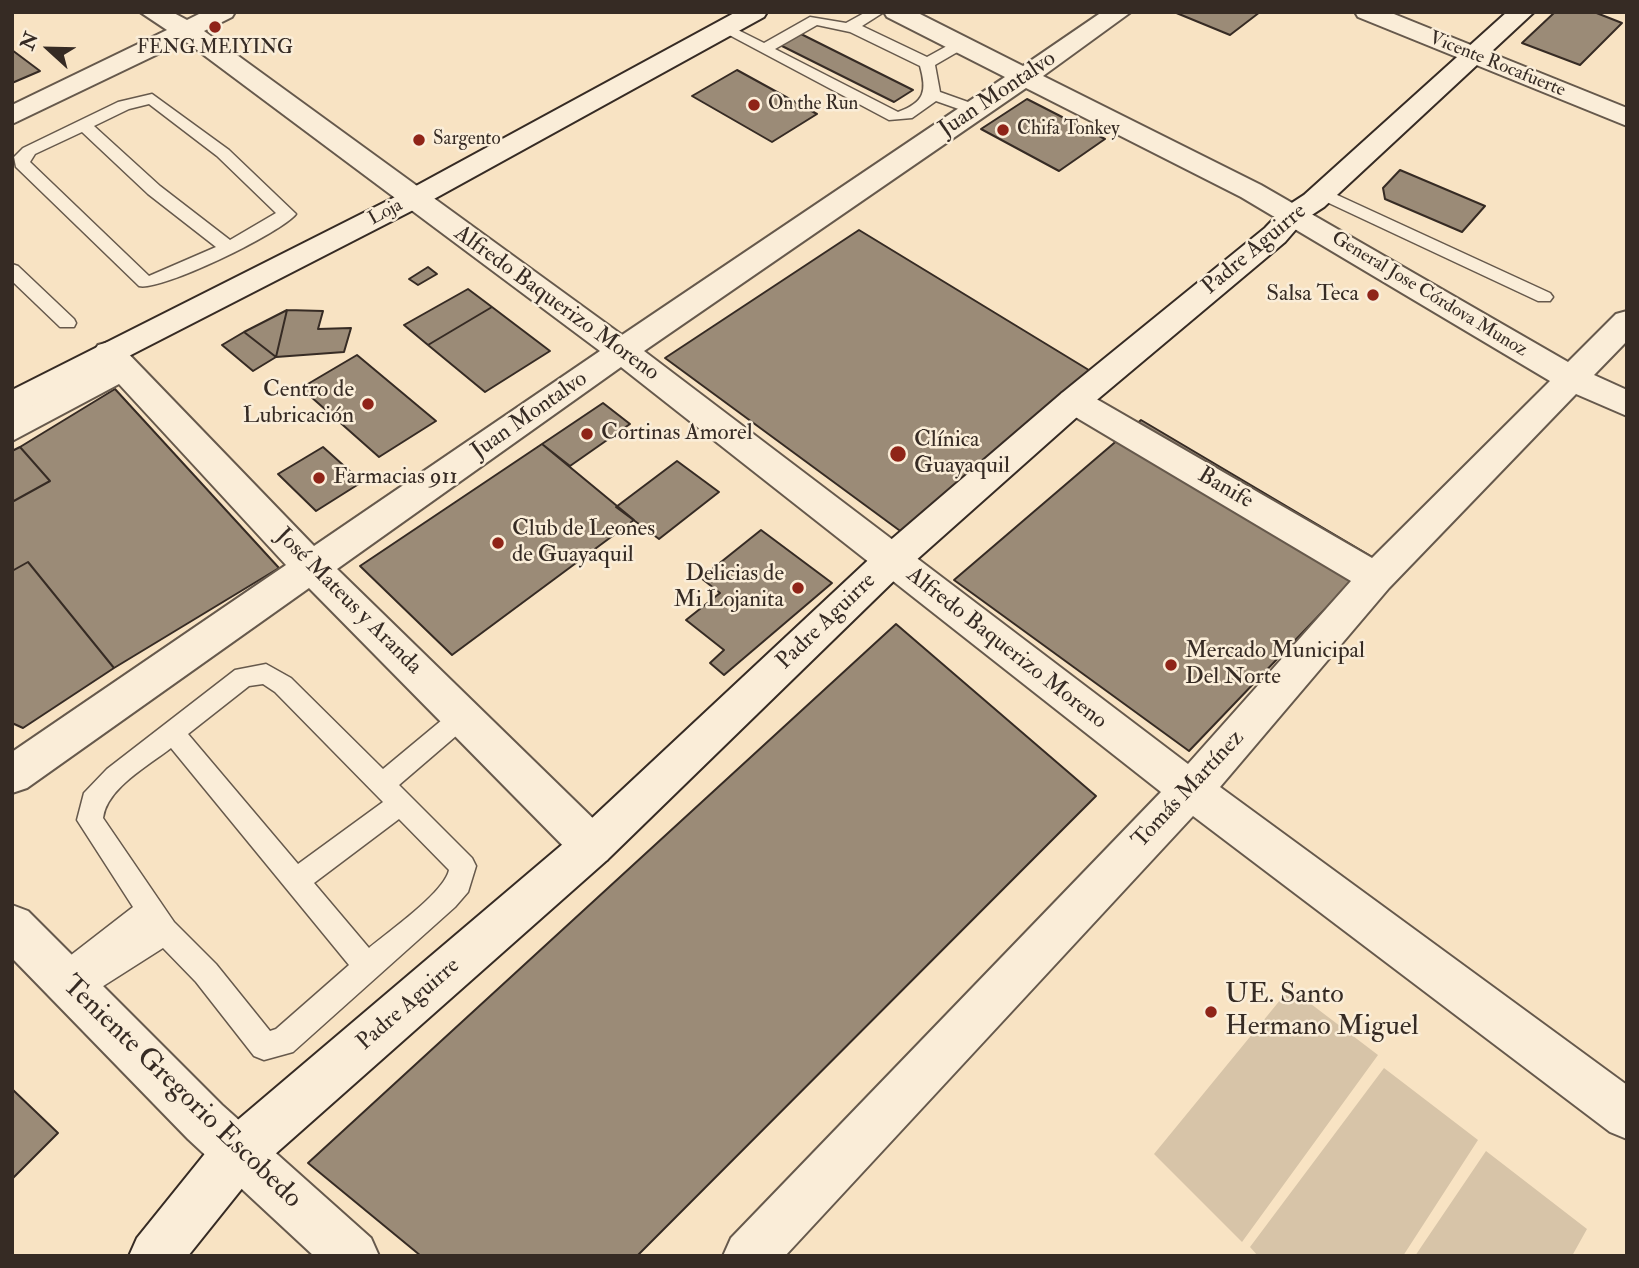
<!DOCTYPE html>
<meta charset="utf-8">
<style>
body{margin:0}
#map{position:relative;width:1639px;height:1268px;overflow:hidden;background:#f8e3c3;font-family:"IM FELL Double Pica",serif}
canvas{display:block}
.frame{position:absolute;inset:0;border:14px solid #362b24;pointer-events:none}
.north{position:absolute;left:14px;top:14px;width:70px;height:70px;-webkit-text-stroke:5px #faedd8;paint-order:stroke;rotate:292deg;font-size:19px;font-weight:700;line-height:28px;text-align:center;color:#362b24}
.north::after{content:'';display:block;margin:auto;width:24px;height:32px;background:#362b24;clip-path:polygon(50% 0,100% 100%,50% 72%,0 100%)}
</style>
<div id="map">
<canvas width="1639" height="1268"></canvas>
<div class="frame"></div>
<div class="north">N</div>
</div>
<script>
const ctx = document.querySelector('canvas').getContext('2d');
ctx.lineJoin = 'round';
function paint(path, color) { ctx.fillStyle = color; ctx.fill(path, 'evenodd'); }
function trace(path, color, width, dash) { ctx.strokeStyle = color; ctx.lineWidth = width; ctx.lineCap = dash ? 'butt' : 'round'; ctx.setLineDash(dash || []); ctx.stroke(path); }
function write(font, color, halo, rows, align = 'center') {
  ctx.font = font + ' "IM FELL Double Pica",serif'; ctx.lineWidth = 5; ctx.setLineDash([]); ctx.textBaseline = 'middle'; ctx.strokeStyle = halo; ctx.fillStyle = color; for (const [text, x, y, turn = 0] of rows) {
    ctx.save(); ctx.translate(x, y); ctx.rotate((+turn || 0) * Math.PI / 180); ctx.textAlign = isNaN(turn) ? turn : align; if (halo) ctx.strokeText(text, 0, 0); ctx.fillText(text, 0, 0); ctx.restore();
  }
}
paint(new Path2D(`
 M1290 988 1378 1055 1242 1242 1154 1154Z
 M1384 1068 1478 1140 1403 1256H1258L1250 1247Z
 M1486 1151 1587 1229 1572 1256H1415Z`), '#d7c4a8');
const building = new Path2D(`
 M1174 12H1260L1230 35Z
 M1555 12H1594L1622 23 1580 65 1522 43Z
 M799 33 913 90 894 102 780 45Z
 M12 50 40 71 12 83Z
 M737 70 817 114 772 142 692 96Z
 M1027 99 1105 139 1059 171 981 129Z
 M1400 170 1485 206 1462 232 1385 199 1383 188Z
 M859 230 1097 375 903 533 665 358Z
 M428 267 437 274 418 285 409 279Z
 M468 289 492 307 428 345 404 325Z
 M492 307 550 351 485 392 428 345Z
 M287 310 323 311 318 329 351 328 344 352 276 357Z
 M287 310 276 357 244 332Z
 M244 332 276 357 253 371 222 345Z
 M357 355 436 421 379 457 301 388Z
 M115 389 279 568 114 668 28 562 12 571V502L50 481 20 447Z
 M603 403 630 424 570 466 542 444Z
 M1141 420 1374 558 1189 751 954 580Z
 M542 444 634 520 452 655 360 566Z
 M20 447 50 481 12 502V451Z
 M323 447 362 482 316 511 278 474Z
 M677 461 719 492 659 539 616 507Z
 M761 530 832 583 724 675 710 663 724 650 686 620 720 593 701 578Z
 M28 562 114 668 23 728 12 723V571Z
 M896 624 1096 796 637 1256H421L308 1163Z
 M12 1089 58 1133 12 1179Z`);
paint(building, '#9b8b77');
trace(building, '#362b24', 2);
const service = new Path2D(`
 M866 12H884L862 26 927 57 956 41H966V47L935 65 940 92 982 107V113H970L936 101 912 118 889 120 718 29 725 25 730 26 764 43 810 17 846 23ZM817 25 850 32 920 66C927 91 925 102 898 112L775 49Z
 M152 94 229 150 296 214C281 233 160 292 139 286L16 167 14 157 23 148 118 102ZM149 104 217 156 276 213 230 240 160 186 94 126 129 109ZM82 132 148 194 216 247 149 276 30 162 35 154Z
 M1322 188 1550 293 1553 297 1550 301H1538L1316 197 1314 193 1316 189Z
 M12 264 18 266 74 319 76 323 74 327H60L12 281Z
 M266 664 291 678 383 769 454 710 462 707 470 710 474 717 470 724 399 785 472 858 476 866 468 892 455 907 293 1052 264 1060 254 1056 196 982 163 948 75 1004 65 1000 49 978 53 969 133 907 77 820 84 793 107 769 235 670ZM263 684 275 692 383 802 298 864 188 734 249 686ZM171 748 349 965 276 1029 270 1031 216 964 174 922 103 818C107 788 148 766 171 748ZM399 819 449 870C444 893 389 931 369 948L314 883Z`);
const minor = new Path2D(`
 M140 12H172L187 20 203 12H235L232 17 204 31 622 335 1005 77 887 17 884 12H916L1023 66 1102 12H1131L1043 76 1261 185 1568 362 1616 314 1627 311V341L1594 375 1627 390V416L1576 394 1389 588 1220 787 1627 1085V1139L1610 1132 1193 816 785 1256H723L731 1238 1161 792 621 367 337 569 607 832 614 846 607 860 592 866 577 860 309 588 27 788 12 793V752L286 565 119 384 12 441V414L102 365 93 353 98 345 109 342 120 345 314 546 600 351 185 41 12 124V105L167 30ZM1026 88 1241 197 1550 381 1372 558 1086 393 1074 389 1062 393 1057 401 1062 409 1351 581 1188 764 644 351Z
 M1355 12H1389L1627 108V126L1358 17Z
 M12 905 28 911 222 1105 371 1238 379 1256H314L188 1139 12 958Z`);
const secondary = new Path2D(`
 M736 12H767L764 17 423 205 12 416V390L403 193Z
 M1507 12H1534L1324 207 1304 220 1285 242 1086 409 905 570 607 860 256 1171 188 1256H129L137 1238 220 1135 577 832 879 550 1062 393 1265 228 1284 208 1304 195Z`);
trace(service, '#66594c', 3);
trace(minor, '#66594c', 4);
trace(secondary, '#362b24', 4);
paint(service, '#faedd8');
paint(minor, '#faedd8');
paint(secondary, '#faedd8');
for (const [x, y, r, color] of [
 [215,27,7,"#8f2418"],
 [754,105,7,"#8f2418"],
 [1003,130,7,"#8f2418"],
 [419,140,7,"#8f2418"],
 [1373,295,7,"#8f2418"],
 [368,404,7,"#8f2418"],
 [587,434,7,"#8f2418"],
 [898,454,9,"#8f2418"],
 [319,478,7,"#8f2418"],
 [498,543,7,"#8f2418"],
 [798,588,7,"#8f2418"],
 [1171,665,7,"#8f2418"],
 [1211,1012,7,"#8f2418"]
]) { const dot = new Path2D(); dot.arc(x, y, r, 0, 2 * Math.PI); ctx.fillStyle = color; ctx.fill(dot); trace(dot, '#faedd8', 2.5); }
write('19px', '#362b24', '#faedd8', [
 ["FENG MEIYING",215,49,"center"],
 ["On the Run",768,105],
 ["Chifa Tonkey",1017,130],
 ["Sargento",433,140]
], 'left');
write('19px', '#362b24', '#faedd8', [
 ["Vicente Rocafuerte",1497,65,22],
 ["Loja",386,213,-28],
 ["General Jose Córdova Munoz",1429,295,31]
]);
write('23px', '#362b24', '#faedd8', [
 ["Juan Montalvo",998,95,-34],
 ["Padre Aguirre",1255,250,-40],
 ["Alfredo Baquerizo Moreno",556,304,36],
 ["Juan Montalvo",530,416,-35],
 ["Banife",1225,489,30],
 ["José Mateus y Aranda",348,602,45],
 ["Padre Aguirre",827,622,-44],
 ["Alfredo Baquerizo Moreno",1006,649,38],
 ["Tomás Martínez",1189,790,-47],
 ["Padre Aguirre",409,1005,-41]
]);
write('23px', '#362b24', '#faedd8', [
 ["Salsa Teca",1359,295,"right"],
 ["Centro de",354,391,"right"],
 ["Lubricación",354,417,"right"],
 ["Cortinas Amorel",601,434],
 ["Clínica",914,441],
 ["Guayaquil",914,467],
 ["Farmacias 911",333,478],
 ["Club de Leones",512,530],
 ["de Guayaquil",512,556],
 ["Delicias de",784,575,"right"],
 ["Mi Lojanita",784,601,"right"],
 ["Mercado Municipal",1185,652],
 ["Del Norte",1185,678]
], 'left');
write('28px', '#362b24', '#faedd8', [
 ["UE. Santo",1225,996],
 ["Hermano Miguel",1225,1028]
], 'left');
write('28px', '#362b24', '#faedd8', [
 ["Teniente Gregorio Escobedo",181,1093,44]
]);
</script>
